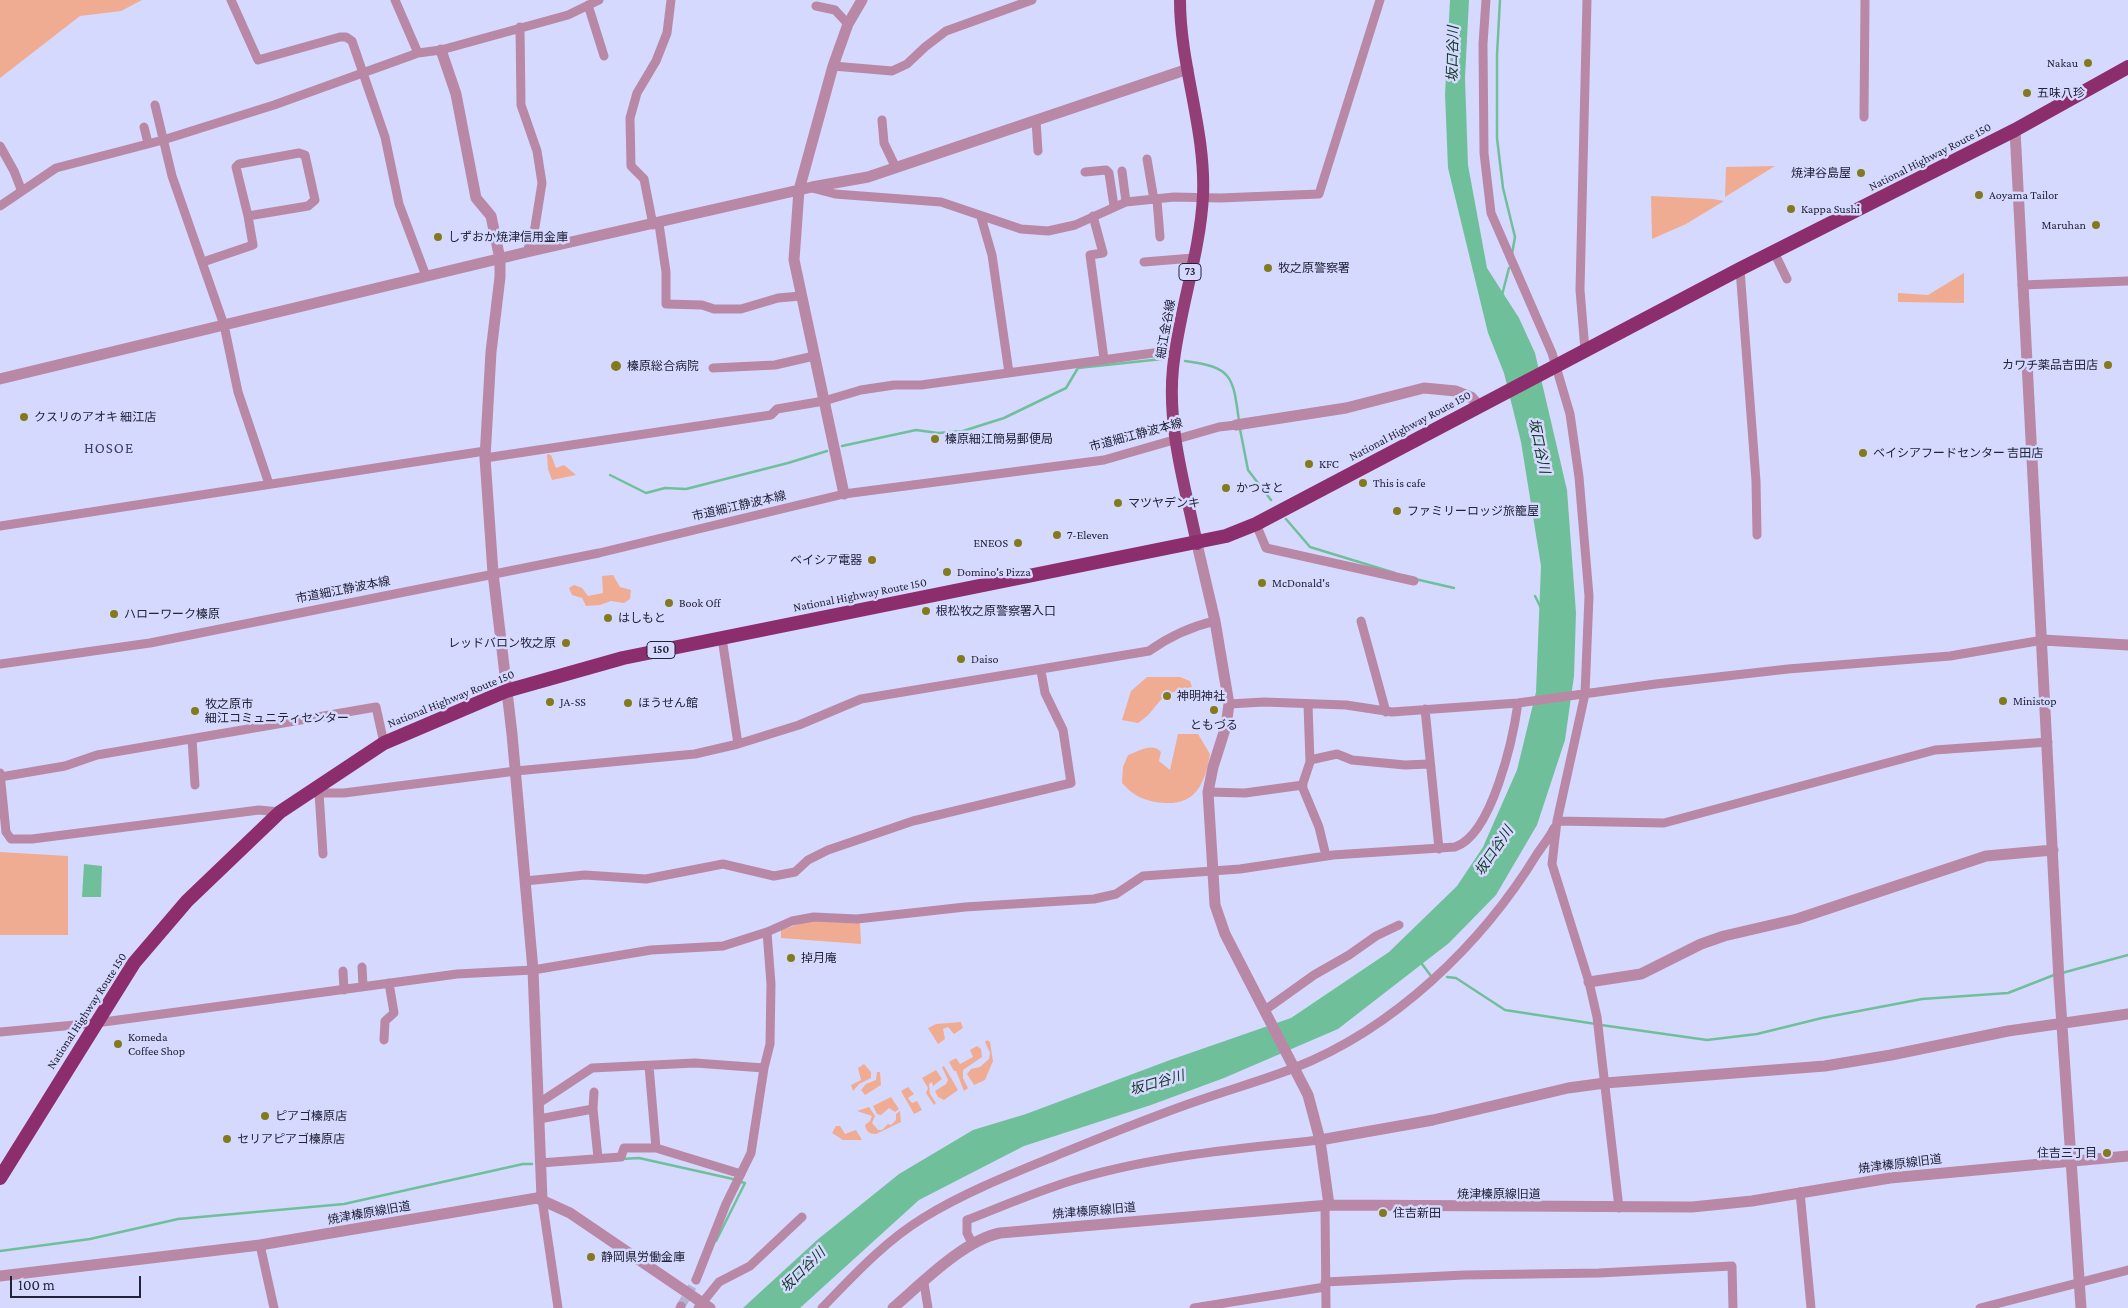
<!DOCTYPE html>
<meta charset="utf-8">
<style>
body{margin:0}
#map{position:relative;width:2128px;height:1308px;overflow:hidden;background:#d6d9fe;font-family:"Crimson Pro",serif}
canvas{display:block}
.scale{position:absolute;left:10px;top:1276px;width:131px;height:22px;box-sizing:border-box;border:2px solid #222339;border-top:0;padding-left:6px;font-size:15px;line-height:18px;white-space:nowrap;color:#222339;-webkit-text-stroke:4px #d6d9fe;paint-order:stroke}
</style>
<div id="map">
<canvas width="2128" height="1308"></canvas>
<div class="scale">100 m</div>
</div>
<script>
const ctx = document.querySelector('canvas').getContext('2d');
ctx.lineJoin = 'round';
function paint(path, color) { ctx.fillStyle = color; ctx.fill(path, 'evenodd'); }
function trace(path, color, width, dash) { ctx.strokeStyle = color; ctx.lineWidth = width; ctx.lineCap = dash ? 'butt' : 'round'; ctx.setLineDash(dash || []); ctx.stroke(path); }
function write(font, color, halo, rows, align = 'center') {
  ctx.font = font + ' "Crimson Pro","Noto Sans JP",serif'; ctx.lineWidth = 5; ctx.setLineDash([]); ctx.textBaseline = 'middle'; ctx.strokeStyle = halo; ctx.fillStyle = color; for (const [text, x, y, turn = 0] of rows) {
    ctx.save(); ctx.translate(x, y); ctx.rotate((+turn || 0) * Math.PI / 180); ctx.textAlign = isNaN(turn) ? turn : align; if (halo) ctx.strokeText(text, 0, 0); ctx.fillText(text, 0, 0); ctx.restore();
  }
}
paint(new Path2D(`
 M0 0H142L121 11 80 16 0 78Z
 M1775 166 1725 197 1726 167Z
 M1651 196 1713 199 1724 201 1686 224 1652 239Z
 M1964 273V303L1898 302V293L1928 295Z
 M547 454 551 455 556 468 564 465 576 475 552 480 548 469Z
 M613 575 620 587 631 590 630 599 624 603 611 601 600 605 586 606 582 598 572 595 569 588 574 585 582 588 588 596 603 593 602 576Z
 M1147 677H1180L1190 681 1192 687C1181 690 1167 692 1160 701 1151 711 1150 715 1138 723L1122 720 1131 691Z
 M1178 734H1198L1210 754C1204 789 1193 808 1155 802 1140 799 1132 794 1122 783L1123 767 1128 755C1139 751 1153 742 1161 752L1159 761 1170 770Z
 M0 852 68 856V935H0Z
 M812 920 860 922 861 944 781 938V930Z
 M961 1022 963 1028 954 1034 948 1027 943 1029 945 1039 938 1044 928 1028 936 1024Z
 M987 1040 990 1042 993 1061 985 1080 974 1085 967 1074 971 1069 980 1067 989 1059 990 1053 985 1042Z
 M977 1046 981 1049 982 1057 963 1070V1078L968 1088 964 1091 956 1071H954L949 1062 956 1058 960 1064 973 1057 970 1050Z
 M864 1064 871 1072V1078L859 1084 853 1091 851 1085 861 1080 858 1068Z
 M944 1066 958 1090 944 1100 938 1097 935 1091 946 1084 948 1080 942 1067Z
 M936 1070 942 1079 933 1086 932 1082 929 1084 930 1094 936 1103 934 1105 926 1093 928 1088 922 1078Z
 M877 1072H880L881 1085 865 1095 861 1090 866 1084 876 1080Z
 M908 1087 914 1094 908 1098 912 1103 917 1101 922 1110 914 1114 901 1091Z
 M891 1097 899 1109 895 1112 889 1108 881 1115 877 1114 873 1106Z
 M869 1107 875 1116 872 1123 878 1130H882L888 1124 891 1125 896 1120V1114L900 1111 901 1122 876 1134C869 1134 866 1131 865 1125L870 1121 872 1116 857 1111Z
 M836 1126H840L845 1134 856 1130 862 1140H843L832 1133Z`), '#efac92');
paint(new Path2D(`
 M1450 0H1469L1465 78 1468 165 1487 268 1519 318 1535 353 1567 490 1576 613 1574 676 1565 740 1537 825 1496 895 1449 943 1338 1029 1224 1078 1151 1105 1024 1146 919 1200 800 1308H743L817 1240 899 1174 973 1130 1026 1114 1170 1060 1291 1018 1389 952 1457 886 1483 847 1517 770 1536 692 1541 566 1521 442 1504 373 1488 333 1448 168 1445 94Z
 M84 864 102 866 101 897H82Z`), '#6fc09a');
trace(new Path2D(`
 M1500 0 1497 55V138L1503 188 1515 237 1512 254
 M1502 295 1509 268
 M1185 361C1233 367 1233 377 1239 421
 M1240 429 1248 470 1271 500
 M842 446 916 430 938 433 963 431 1004 418 1066 388 1078 368 1162 359
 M610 475 646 493 665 488 686 489 788 463 827 451
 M1286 519 1310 547 1395 573
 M1415 579 1454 588
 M1535 596 1541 608
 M1422 964 1431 976
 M2062 973 2128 955
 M1447 977 1456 978 1505 1010 1596 1024
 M1601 1025 1707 1040 1757 1034 1822 1018 1922 999 2008 993 2054 975
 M622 1159 639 1158 733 1179
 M716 1241 745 1183 741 1182
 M0 1251 90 1239 178 1219 344 1204 523 1164H532`), '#6fc09a', 2.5);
trace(new Path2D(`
 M681 1306 696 1280`), '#b2b5d7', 9, [9, 4.5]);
trace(new Path2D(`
 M231 0 258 60 340 37H346L352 41 385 137 399 204 426 276
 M395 0 418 53
 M1486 0 1483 44 1484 153 1491 213 1552 353 1570 414 1579 477 1589 596 1585 694 1557 821 1552 864 1589 982 1597 1017 1619 1208
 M588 5 604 56
 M816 6 835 10 848 24
 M520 27 521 105 537 151 542 183 535 227 527 252
 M833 66 892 71 907 64 925 47 946 31 1032 0
 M155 105 172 176 224 325 238 392 269 484
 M1864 117 1865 0
 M882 120 884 143 896 168
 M1036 121 1038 151
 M144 127 148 143
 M0 146 14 171 21 189
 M1147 159 1154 200
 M1122 171 1126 202
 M1085 172 1106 170 1109 173 1114 206
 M812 188 835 194 941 202 1021 229 1048 231 1075 225 1126 202 1174 197 1220 198 1319 194 1380 0
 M1157 200 1160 237
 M0 206 56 168 163 140 274 105 418 53 441 50 568 15 599 0
 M1093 216 1103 253 1090 255 1104 359
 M981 217 992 255 1009 373
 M659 224 666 272V304L702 305 714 309H741L778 298 801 296
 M653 225 644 179 631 166 630 118 637 93 656 61 667 33 671 0
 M1774 252 1787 279
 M203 262 253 245 248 216 308 206 315 200 305 155 299 153 239 164 236 167 248 216
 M1144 262 1193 258
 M1740 269 1756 481 1757 535
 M2022 285 2128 281
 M1585 350 1580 290 1587 0
 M713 368 775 365 814 356
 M485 458 771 415 777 409 824 401 861 390 894 385H921L1175 350
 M1256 524 1266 548 1414 581
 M0 526 485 451
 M1361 621 1386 712
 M722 638 738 744
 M0 664 150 643 200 633 599 553 844 494 1104 460 1219 427 1236 425
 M1229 704 1264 702 1346 705 1392 712 1518 703 1656 684 1788 669 1950 656 2043 640
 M1308 705 1310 762 1302 786 1319 827 1326 856
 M1425 709 1439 849
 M192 739 195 785
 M1310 760 1337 754 1352 760 1405 765 1429 764
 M0 773 6 832 11 839H32L259 810 280 812
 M0 777 65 766 97 755 376 707 384 743
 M1208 792 1245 793 1303 785
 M310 793H344L516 771 695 754 738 744 799 725 861 699 1149 651C1170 636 1189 627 1215 621
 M319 793 323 854
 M1557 821 1664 823 1935 750 2048 742
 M525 881 585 875 646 879 723 864 774 876 795 872 808 860 828 850 913 821 1071 783 1063 730 1045 693 1041 671
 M362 967 363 986
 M343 971 344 990
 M1265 1010 1314 975 1349 955 1376 936 1399 925
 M0 1032 96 1023 457 974 533 970 651 950 723 946 767 932 792 921 814 917 857 919 965 907 1094 899 1116 894 1143 876 1240 869 1333 855 1455 847C1492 835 1513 739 1518 703
 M384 1040 385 1021 394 1013 389 983
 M649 1066 656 1148
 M539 1103 592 1068 695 1063 764 1068
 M593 1109 598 1158
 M539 1119 593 1109 594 1092
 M540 1163 621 1157 624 1148H656L741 1174
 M1800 1192 1811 1308
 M542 1199 558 1308
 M1325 1206 1326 1308
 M972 1243 967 1233V1220C1003 1206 1040 1190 1077 1179 1154 1156 1241 1148 1320 1140
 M260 1245 274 1308
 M696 1280 726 1204 751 1153 764 1068 770 1044 771 984 767 932
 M1325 1282 1464 1275 1599 1273 1732 1266 1733 1308
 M924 1283 928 1308
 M680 1308 681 1306
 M698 1308 719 1282 750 1266 802 1217
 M822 1308C853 1276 884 1242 923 1218 964 1193 1009 1175 1053 1157 1102 1137 1150 1117 1200 1100 1231 1089 1264 1080 1294 1068 1394 1029 1482 944 1537 854 1543 845 1550 837 1554 828
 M1194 1308 1325 1287
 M1980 1308 2128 1270`), '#b988a6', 9);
trace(new Path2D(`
 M441 50 456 94 476 198 491 216 500 259V277L491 352 485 458 493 573 512 734 533 970 542 1199
 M2015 130 2059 981 2081 1308
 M0 379 527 252 812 187 868 177 1188 69
 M1236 425 1346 408 1424 388 1456 391 1471 397 1479 406
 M844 494 794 260 799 190 833 66 848 24 862 0
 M1197 544 1215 621 1229 704 1226 726 1213 767 1208 792 1215 905 1225 934 1308 1095 1320 1140 1329 1205
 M2043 640 2128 645
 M1589 982 1641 974 1701 944 1724 936 1797 919 1986 856 2053 850
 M1320 1140 1433 1120 1568 1088 1605 1083 1825 1066 1891 1055 2008 1031 2128 1014
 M0 1276 260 1245 537 1198 570 1213 710 1308
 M893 1308C921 1284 964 1240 1000 1233L1329 1205 1692 1207 1752 1201 1890 1178 2128 1156`), '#b988a6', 11);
trace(new Path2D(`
 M1180 0C1180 66 1206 130 1203 196 1200 254 1179 310 1173 368 1167 427 1185 486 1197 544`), '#943e77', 12);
trace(new Path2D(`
 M0 1178 134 963 187 901 280 812 384 743 506 691 623 658 1226 536 1256 524 1740 269 2015 130 2128 67`), '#8c2d6e', 14);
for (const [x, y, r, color] of [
 [2088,63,5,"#83791d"],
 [2027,93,5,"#83791d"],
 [1861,173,5,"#83791d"],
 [1979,195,5,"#83791d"],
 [1791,209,5,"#83791d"],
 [2096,225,5,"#83791d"],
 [438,237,5,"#83791d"],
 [1268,268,5,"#83791d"],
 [2108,365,5,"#83791d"],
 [616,366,6,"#83791d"],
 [24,417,5,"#83791d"],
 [935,439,5,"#83791d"],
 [1863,453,5,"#83791d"],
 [1309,464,5,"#83791d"],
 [1363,483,5,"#83791d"],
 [1226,488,5,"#83791d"],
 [1118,503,5,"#83791d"],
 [1397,511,5,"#83791d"],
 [1057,535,5,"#83791d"],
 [1018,543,5,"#83791d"],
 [872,560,5,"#83791d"],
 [947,572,5,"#83791d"],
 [1262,583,5,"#83791d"],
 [669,603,5,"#83791d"],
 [926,611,5,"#83791d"],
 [114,614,5,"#83791d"],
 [608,618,5,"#83791d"],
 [566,643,5,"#83791d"],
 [961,659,5,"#83791d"],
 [1167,696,5,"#83791d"],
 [2003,701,5,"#83791d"],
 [550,702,5,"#83791d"],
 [628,703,5,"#83791d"],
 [1214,710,5,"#83791d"],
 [195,711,5,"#83791d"],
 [791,958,5,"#83791d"],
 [118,1044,5,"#83791d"],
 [265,1116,5,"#83791d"],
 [227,1139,5,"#83791d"],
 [2107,1153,5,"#83791d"],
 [1383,1213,5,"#83791d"],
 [591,1257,5,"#83791d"]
]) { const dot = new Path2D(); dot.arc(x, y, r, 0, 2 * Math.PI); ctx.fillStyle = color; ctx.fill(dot); trace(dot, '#d6d9fe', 2); }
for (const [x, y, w] of [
 [1190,272,22],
 [661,650,28]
]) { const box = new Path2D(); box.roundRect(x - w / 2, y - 8.5, w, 17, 4); ctx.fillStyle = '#d6d9fe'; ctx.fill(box); trace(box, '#222339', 1); }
write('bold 11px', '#222339', null, [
 ["73",1190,272],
 ["150",661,650]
]);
write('12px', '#222339', '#d6d9fe', [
 ["Nakau",2078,63,"right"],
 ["五味八珍",2037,93],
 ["焼津谷島屋",1851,173,"right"],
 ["Aoyama Tailor",1989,195],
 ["Kappa Sushi",1801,209],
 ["Maruhan",2086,225,"right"],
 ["しずおか焼津信用金庫",448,237],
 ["牧之原警察署",1278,268],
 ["カワチ薬品吉田店",2098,365,"right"],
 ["榛原総合病院",627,366],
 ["クスリのアオキ 細江店",34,417],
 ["榛原細江簡易郵便局",945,439],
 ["ベイシアフードセンター 吉田店",1873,453],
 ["KFC",1319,464],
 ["This is cafe",1373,483],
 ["かつさと",1236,488],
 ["マツヤデンキ",1128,503],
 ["ファミリーロッジ旅籠屋",1407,511],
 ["7-Eleven",1067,535],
 ["ENEOS",1008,543,"right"],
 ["ベイシア電器",862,560,"right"],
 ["Domino's Pizza",957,572],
 ["McDonald's",1272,583],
 ["Book Off",679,603],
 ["根松牧之原警察署入口",936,611],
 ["ハローワーク榛原",124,614],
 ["はしもと",618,618],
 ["レッドバロン牧之原",556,643,"right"],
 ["Daiso",971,659],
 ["神明神社",1177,696],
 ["Ministop",2013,701],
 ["JA-SS",560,702],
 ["ほうせん館",638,703],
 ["牧之原市",205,704],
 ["細江コミュニティセンター",205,718],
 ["ともづる",1214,725,"center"],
 ["掉月庵",801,958],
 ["Komeda",128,1037],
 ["Coffee Shop",128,1051],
 ["ピアゴ榛原店",275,1116],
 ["セリアピアゴ榛原店",237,1139],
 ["住吉三丁目",2097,1153,"right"],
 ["住吉新田",1393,1213],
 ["静岡県労働金庫",601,1257]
], 'left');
write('12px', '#222339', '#d6d9fe', [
 ["National Highway Route 150",1930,157,-27],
 ["細江金谷線",1166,329,-80],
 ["National Highway Route 150",1410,426,-28],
 ["市道細江静波本線",1136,435,-15],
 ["市道細江静波本線",739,506,-13],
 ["市道細江静波本線",343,590,-11],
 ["National Highway Route 150",860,595,-11],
 ["National Highway Route 150",451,699,-22],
 ["National Highway Route 150",87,1011,-57],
 ["焼津榛原線旧道",1900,1164,-7],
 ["焼津榛原線旧道",1499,1194],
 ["焼津榛原線旧道",1094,1211,-5],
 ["焼津榛原線旧道",369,1213,-10]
]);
write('italic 14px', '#113626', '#d6d9fe', [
 ["坂口谷川",1453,54,-89],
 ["坂口谷川",1539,446,78],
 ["坂口谷川",1494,851,-56],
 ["坂口谷川",1157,1083,-16],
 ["坂口谷川",803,1270,-45]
]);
ctx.letterSpacing = '1px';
write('15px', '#3e3d6f', '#d6d9fe', [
 ["HOSOE",109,448]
]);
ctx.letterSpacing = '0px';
</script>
